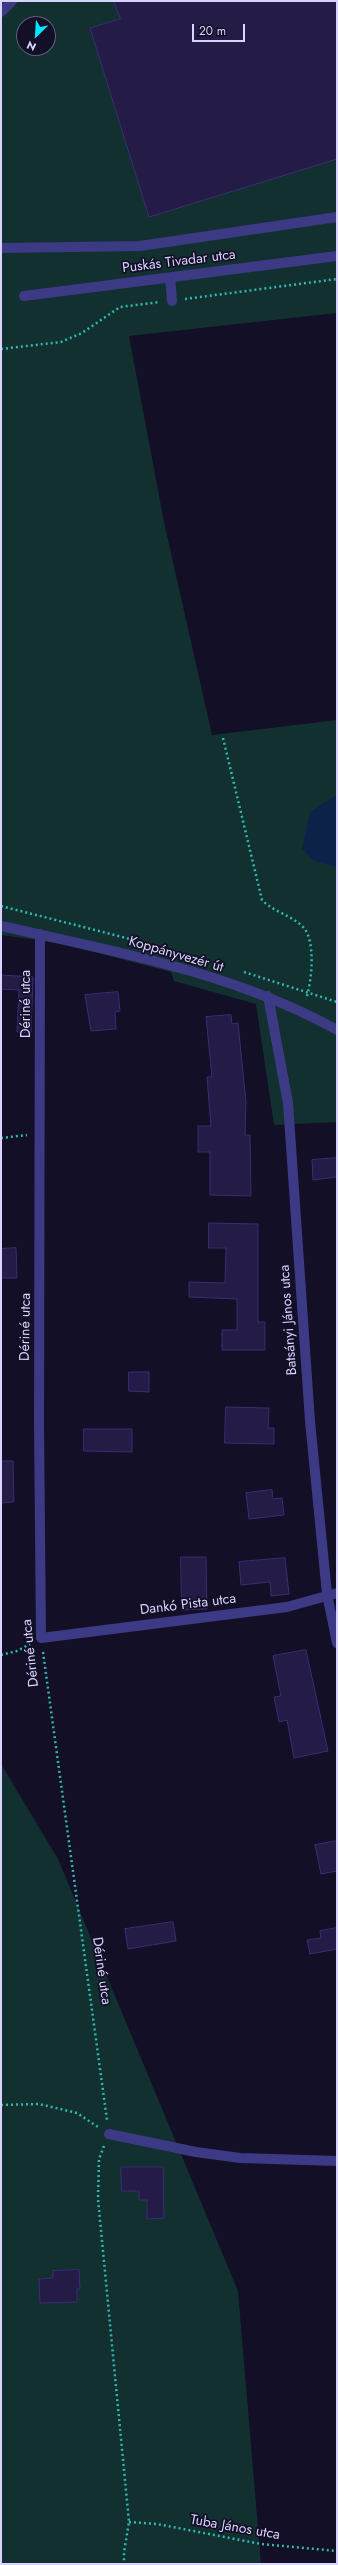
<!DOCTYPE html>
<meta charset="utf-8">
<style>
body{margin:0}
#map{position:relative;width:338px;height:2565px;overflow:hidden;background:#130f26;font-family:Jost,sans-serif}
canvas{display:block}
.frame{position:absolute;inset:0;border:2px solid #d9d4ff;pointer-events:none}
.north{position:absolute;left:16px;top:16px;width:40px;height:40px;box-sizing:border-box;background:#130f26;border:1px solid #625e7d;border-radius:50%;rotate:205deg;font-size:11px;font-weight:700;line-height:16px;text-align:center;color:#d9d4ff}
.north::after{content:'';display:block;margin:auto;width:14px;height:18px;background:#00e5ff;clip-path:polygon(50% 0,100% 100%,50% 72%,0 100%)}
.scale{position:absolute;left:192px;top:24px;width:53px;height:18px;box-sizing:border-box;border:2px solid #d9d4ff;border-top:0;padding-left:5px;font-size:12px;line-height:14px;white-space:nowrap;color:#d9d4ff;-webkit-text-stroke:3px #130f26;paint-order:stroke}
</style>
<div id="map">
<canvas width="338" height="2565"></canvas>
<div class="frame"></div>
<div class="north">N</div>
<div class="scale">20 m</div>
</div>
<script>
const ctx = document.querySelector('canvas').getContext('2d');
ctx.lineJoin = 'round';
function paint(path, color) { ctx.fillStyle = color; ctx.fill(path, 'evenodd'); }
function trace(path, color, width, dash) { ctx.strokeStyle = color; ctx.lineWidth = width; ctx.lineCap = dash ? 'butt' : 'round'; ctx.setLineDash(dash || []); ctx.stroke(path); }
function write(font, color, halo, rows, align = 'center') {
  ctx.font = font + ' Jost,sans-serif'; ctx.lineWidth = 3.5; ctx.setLineDash([]); ctx.textBaseline = 'middle'; ctx.strokeStyle = halo; ctx.fillStyle = color; for (const [text, x, y, turn = 0] of rows) {
    ctx.save(); ctx.translate(x, y); ctx.rotate((+turn || 0) * Math.PI / 180); ctx.textAlign = isNaN(turn) ? turn : align; if (halo) ctx.strokeText(text, 0, 0); ctx.fillText(text, 0, 0); ctx.restore();
  }
}
paint(new Path2D(`
 M1 1H337V313L129 336 164 522 212 735 337 720V1122L274 1125 256 1004 174 981 171 972 63 944 1 935ZM24 24H48V48H24Z
 M1 1764 58 1859 238 2291 261 2564H1Z`), '#12302f');
paint(new Path2D(`
 M337 795V867L314 861 302 849 310 812Z`), '#0c2248');
const building = new Path2D(`
 M114 1H337V159L149 217 90 28 120 19Z
 M1 975 33 977 31 1033 17 1032 19 990 1 989Z
 M118 992 120 1011 115 1012 116 1029 91 1031 85 995Z
 M231 1015 232 1024 238 1023 246 1102 245 1135H250L251 1196 210 1195V1152H198V1126H211L207 1077H212L206 1017Z
 M337 1158V1177L313 1180 312 1160Z
 M209 1223 258 1224V1322H265V1350H222V1330H237V1299L189 1297V1282L225 1283 226 1248H209Z
 M16 1248 17 1278H1V1249Z
 M129 1372H149V1392L129 1391Z
 M226 1407 269 1408 268 1428H274V1444L225 1443Z
 M84 1429H132V1452L84 1451Z
 M1 1461H13L14 1502 1 1503Z
 M272 1490 273 1499 282 1498 284 1515 249 1519 246 1493Z
 M181 1557H206L207 1609 182 1610Z
 M285 1558 289 1594 271 1596 270 1582 241 1585 239 1562Z
 M306 1650 328 1751 294 1758 287 1720 279 1722 274 1697 281 1696 273 1656Z
 M337 1841V1871L321 1874 315 1845Z
 M173 1922 176 1941 128 1949 125 1929Z
 M337 1928V1949L310 1954 307 1940 321 1938 320 1931Z
 M121 2167H163L164 2218 147 2219V2200H139V2191H122Z
 M79 2270 80 2289H77V2302L40 2303 39 2279 53 2278V2271Z`);
paint(building, '#241b47');
trace(building, '#3b2d73', 1);
trace(new Path2D(`
 M185 299 337 279
 M1 349 61 342 82 333 120 307 160 302
 M223 738 262 900C274 912 291 915 303 927 316 940 312 982 306 999
 M1 906 134 940
 M244 972 337 1002
 M1 1138 27 1135
 M43 1652 107 2120
 M1 1655 17 1651 30 1644
 M1 2105 39 2104 77 2113 98 2127
 M104 2146 99 2159 98 2199 129 2522 124 2552V2564
 M129 2522 157 2524 261 2544 337 2551`), '#2fb8b0', 2.5, [2, 3]);
trace(new Path2D(`
 M1 12 12 1
 M1 248 140 246 337 217
 M170 278 172 301
 M24 296 337 256
 M1 926C114 951 235 973 337 1030
 M40 934 39 1424 41 1638 287 1607 337 1593
 M268 996 288 1103 310 1421 327 1594 337 1643
 M109 2134 196 2152 240 2158 337 2161`), '#3d3a85', 10);
write('14px', '#d9d4ff', '#130f26', [
 ["Puskás Tivadar utca",179,262,-7],
 ["Koppányvezér út",176,955,16],
 ["Dériné utca",27,1004,-90],
 ["Batsányi János utca",289,1320,-94],
 ["Dériné utca",26,1327,-89],
 ["Dankó Pista utca",188,1605,-7],
 ["Dériné utca",31,1653,-96],
 ["Dériné utca",101,1971,82],
 ["Tuba János utca",235,2528,10]
]);
</script>
